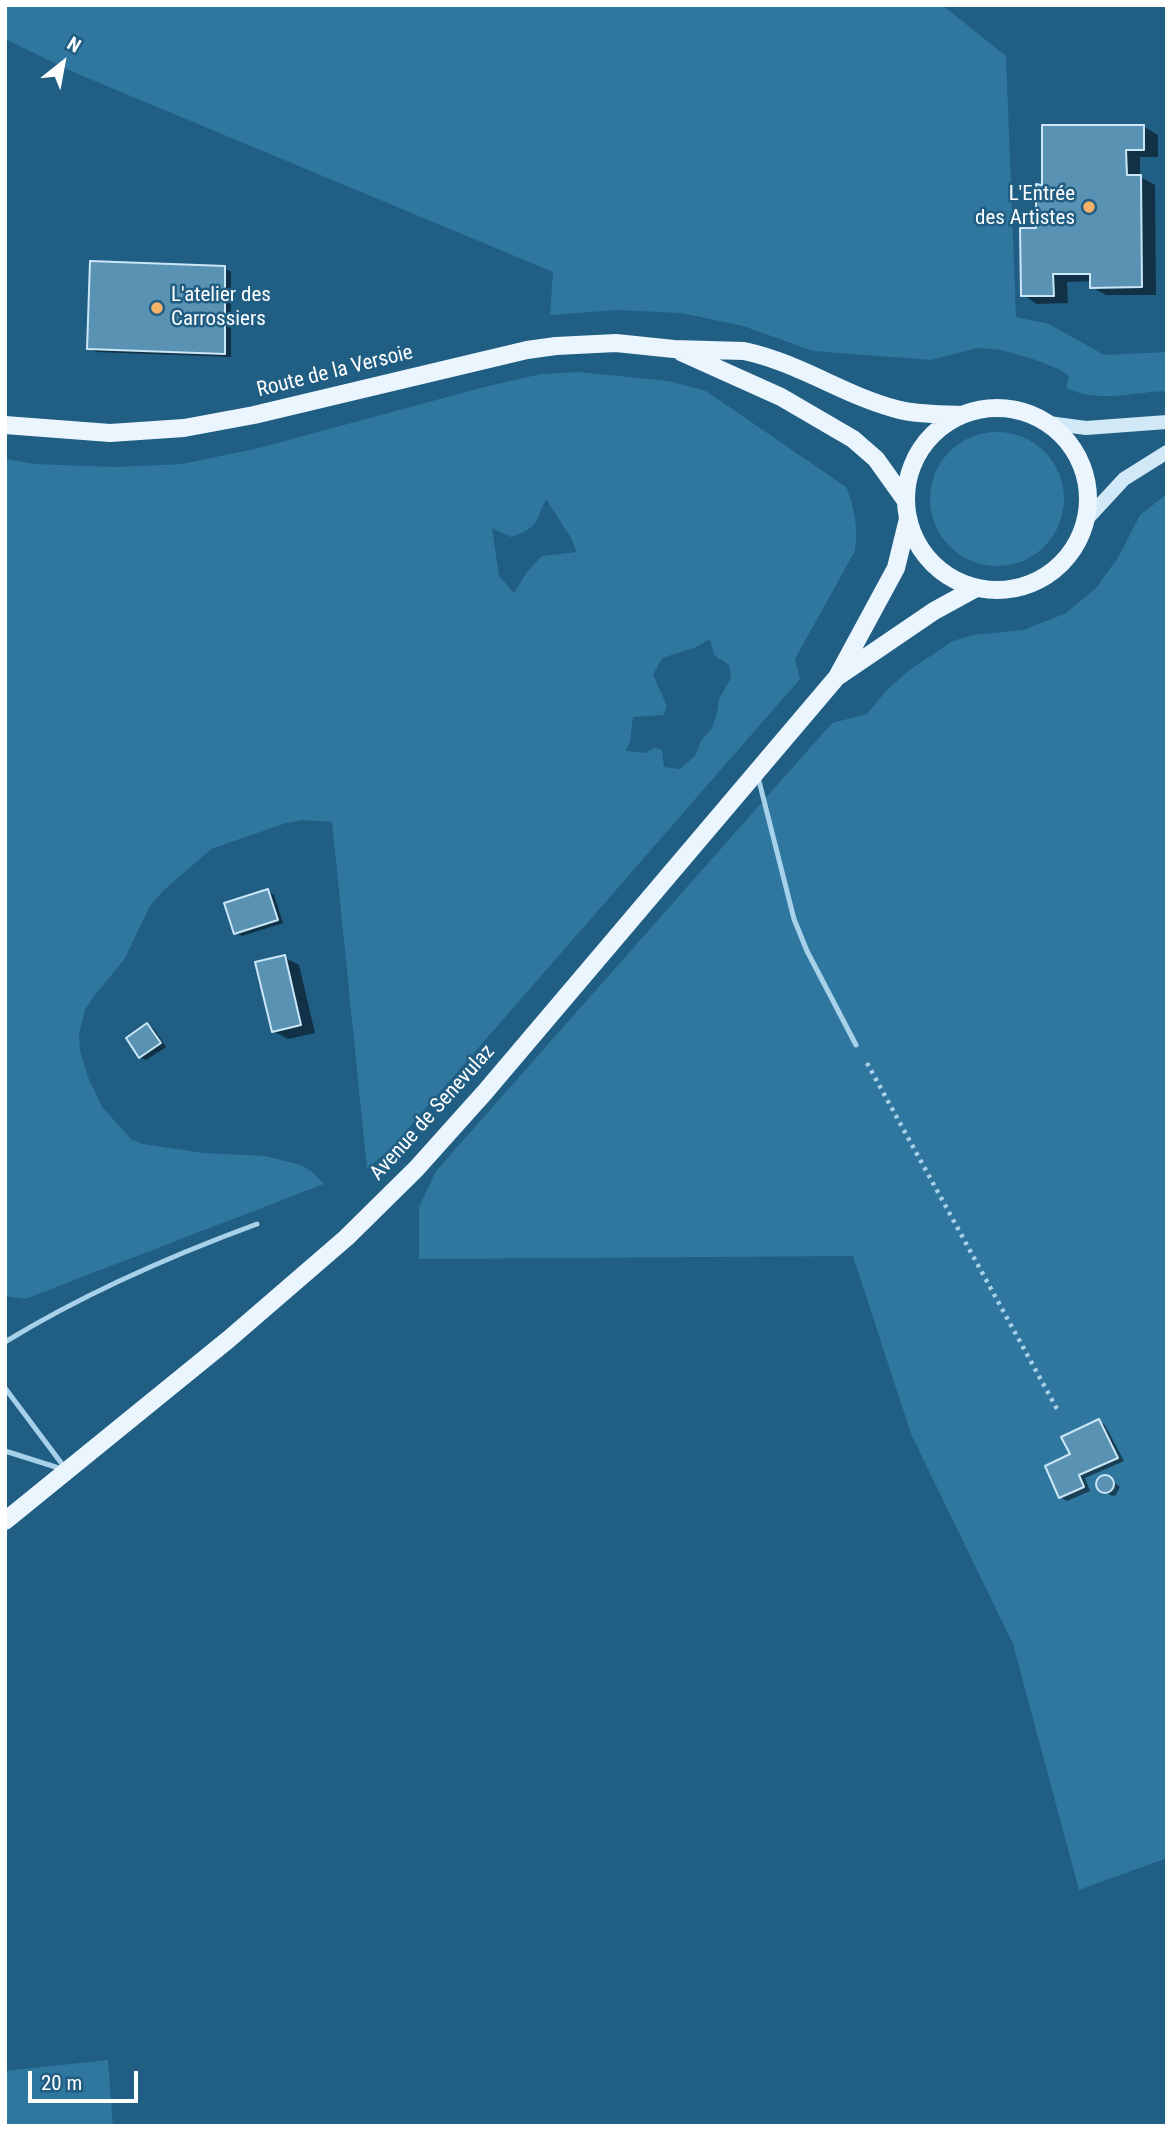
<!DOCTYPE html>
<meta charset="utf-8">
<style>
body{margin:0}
#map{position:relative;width:1172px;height:2131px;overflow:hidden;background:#205e83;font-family:"Roboto Condensed",sans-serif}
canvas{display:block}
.frame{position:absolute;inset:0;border:7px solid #fff;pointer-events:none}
.north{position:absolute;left:28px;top:28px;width:70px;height:70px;-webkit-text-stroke:5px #205e83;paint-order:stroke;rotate:31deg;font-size:19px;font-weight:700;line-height:28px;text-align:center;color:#fff}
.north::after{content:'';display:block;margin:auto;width:24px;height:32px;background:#fff;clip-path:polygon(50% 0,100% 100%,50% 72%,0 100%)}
.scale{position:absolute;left:28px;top:2071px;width:110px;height:32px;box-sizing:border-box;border:4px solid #fff;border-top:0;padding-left:9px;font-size:21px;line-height:24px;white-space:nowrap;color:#fff;-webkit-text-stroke:5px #205e83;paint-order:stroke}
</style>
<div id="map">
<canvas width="1172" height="2131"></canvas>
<div class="frame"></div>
<div class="north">N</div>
<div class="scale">20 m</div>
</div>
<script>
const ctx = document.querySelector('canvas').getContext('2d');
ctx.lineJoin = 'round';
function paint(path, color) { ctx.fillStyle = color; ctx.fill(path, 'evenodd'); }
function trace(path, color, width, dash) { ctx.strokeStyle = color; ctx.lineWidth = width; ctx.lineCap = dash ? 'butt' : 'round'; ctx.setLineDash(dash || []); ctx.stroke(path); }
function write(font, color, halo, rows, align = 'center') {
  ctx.font = font + ' "Roboto Condensed",sans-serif'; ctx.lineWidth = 5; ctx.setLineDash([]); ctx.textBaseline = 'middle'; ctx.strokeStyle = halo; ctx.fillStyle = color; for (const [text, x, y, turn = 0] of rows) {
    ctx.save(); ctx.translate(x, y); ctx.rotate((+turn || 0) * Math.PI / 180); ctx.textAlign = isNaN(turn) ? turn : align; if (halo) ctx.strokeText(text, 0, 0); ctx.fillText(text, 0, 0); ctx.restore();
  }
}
paint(new Path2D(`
 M5 5H942L1006 56 1016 317 1049 324 1104 355 1167 352V391C1129 392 1103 404 1066 388L1069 376 1061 370 1033 359 1001 350 977 348 931 360 813 351 743 326 681 313 617 310 550 315 553 272 73 72 5 39Z
 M579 372 669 381 706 391 846 487C855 508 858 528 855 551L795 659 800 679 391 1148 367 1169 332 822 302 820 286 823 211 849 163 891 150 906 124 960 94 996 85 1010 79 1034 80 1050 88 1077 102 1107 131 1139 143 1144 203 1153 265 1156 301 1165 311 1171 324 1184 25 1299 5 1296V459L35 464 117 467 182 464 259 448 484 387 541 374ZM546 499 571 538 577 552 542 556 527 572 514 593 499 576 492 528 511 537C539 527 534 524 546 499ZM710 639 714 655 729 665 731 678 719 699 717 713 712 728 701 741 695 756 680 769 664 767 662 750 654 748 645 753 626 751 630 741 633 717 664 715 667 706 653 675 662 658 694 648Z
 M930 499a67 67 0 1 1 134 0a67 67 0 1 1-134 0Z
 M1167 494V1858L1079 1890 1013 1644 911 1434 853 1256 419 1259V1207L436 1171 832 723 867 714 885 692 908 671 953 641 973 635 1024 630 1066 613 1096 588 1119 556 1140 515Z
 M108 2060 113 2126H5V2071Z`), '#2f779f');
paint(new Path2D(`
 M1143 126 1158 135V157H1140V177L1155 185 1156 295H1106L1092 287V281L1067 282 1068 303 1037 304 1023 295 1038 230 1044 186Z
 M224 268 231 272V357L96 352 89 348Z
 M268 891 274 895 283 923 242 936 235 932Z
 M284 957 299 965 315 1033 288 1039 273 1031Z
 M148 1025 154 1029 166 1047 146 1060 140 1057Z
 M1099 1421 1105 1425 1124 1461 1085 1478 1090 1491 1067 1501 1060 1497 1072 1455Z
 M1107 1476 1120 1487 1116 1495 1112 1496 1101 1489 1099 1481Z`), '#0007');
const building = new Path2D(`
 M1042 125H1144V150H1126L1127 175H1141L1142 287 1090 288V274H1053L1054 296H1021L1020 228H1036V184L1042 185Z
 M90 261 225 266V354L87 349Z
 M268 889 278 920 234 934 224 903Z
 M285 955 301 1025 272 1032 255 962Z
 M147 1023 161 1043 139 1058 126 1038Z
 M1099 1419 1118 1458 1079 1475 1084 1487 1059 1498 1045 1466 1070 1454 1061 1437Z
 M1096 1484a9 9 0 1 1 18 0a9 9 0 1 1-18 0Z`);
paint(building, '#5992b3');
trace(building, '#cbe7f7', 2);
trace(new Path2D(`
 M867 1063 1057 1409`), '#a7d1e9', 4.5, [3.5, 5]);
trace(new Path2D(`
 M758 777 794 919 807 951 856 1045
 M5 1342C85 1293 170 1256 257 1224
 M5 1388 65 1468
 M5 1451 62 1469`), '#a7d1e9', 5);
trace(new Path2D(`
 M1049 423 1086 428 1167 422
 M1087 519 1124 479 1167 452`), '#d1e9f7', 14);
trace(new Path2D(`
 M681 352 781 397 853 439 876 459 906 501
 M906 499a91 91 0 1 1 182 0a91 91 0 1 1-182 0Z
 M5 425 110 433 184 428 254 415 527 350 556 346 616 343 674 349 744 351C800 363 843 395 896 409 917 415 940 414 962 415
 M840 675 934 611 976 588
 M5 1521 229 1339 346 1238 416 1169 485 1092 837 677 896 568 908 519`), '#eaf5fe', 18);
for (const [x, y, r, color] of [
 [1089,207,7,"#f6b267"],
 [157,308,7,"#f6b267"]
]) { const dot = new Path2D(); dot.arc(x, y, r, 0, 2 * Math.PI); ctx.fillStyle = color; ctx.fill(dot); trace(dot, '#205e83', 2.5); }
write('21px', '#fff', '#205e83', [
 ["L'Entrée",1075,195],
 ["des Artistes",1075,219],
 ["L'atelier des",171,296,"left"],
 ["Carrossiers",171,320,"left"]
], 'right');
write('21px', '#fff', '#205e83', [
 ["Route de la Versoie",335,372,-14],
 ["Avenue de Senevulaz",433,1113,-48]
]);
</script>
